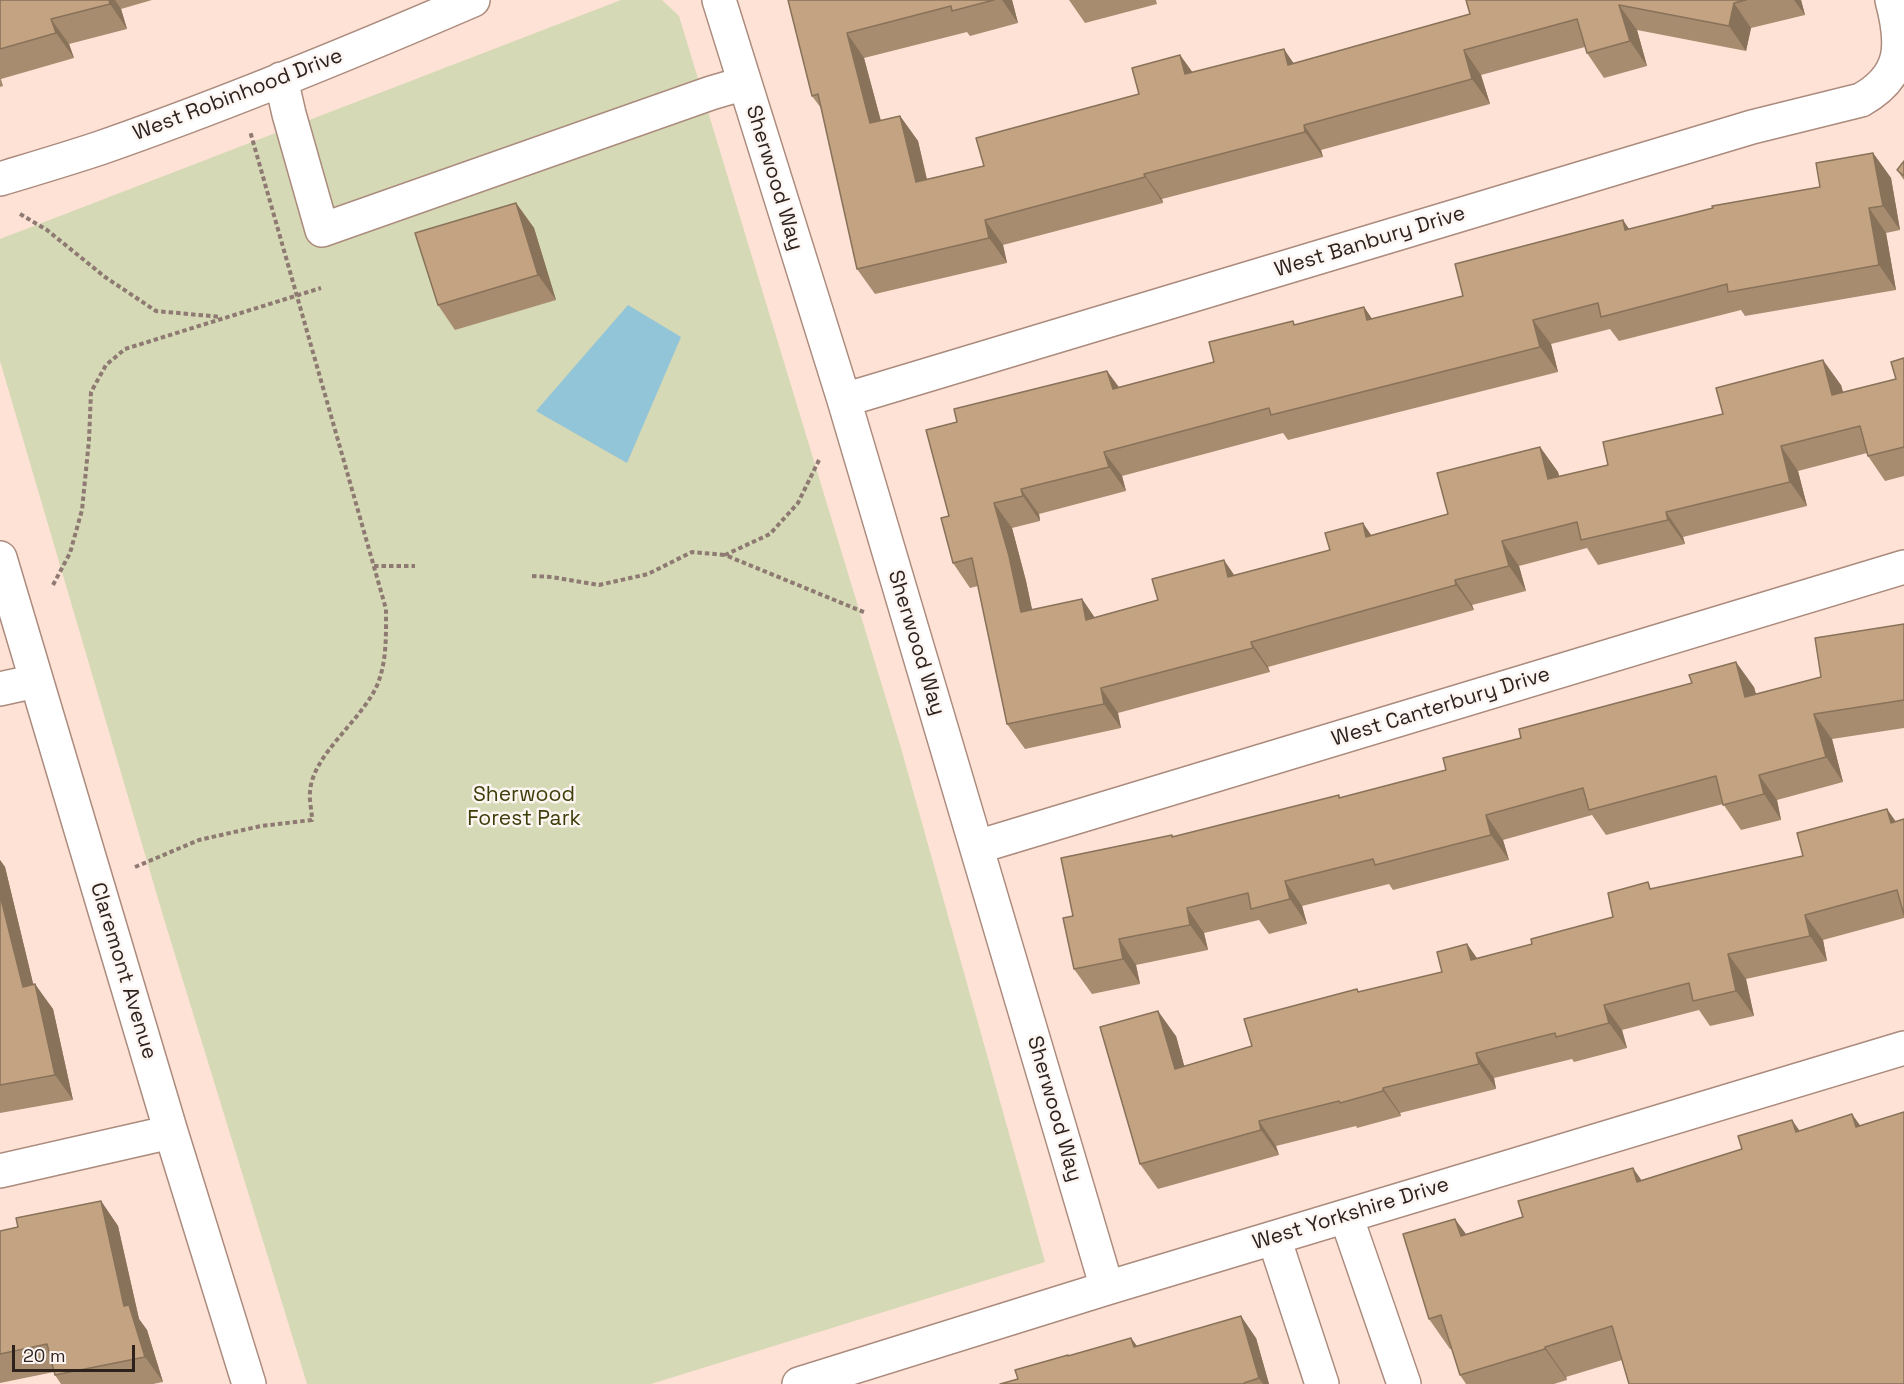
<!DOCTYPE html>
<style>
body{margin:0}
#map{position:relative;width:1904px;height:1384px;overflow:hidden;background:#ffe2d6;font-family:"Space Grotesk",sans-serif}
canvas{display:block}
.scale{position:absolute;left:12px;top:1345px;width:123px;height:27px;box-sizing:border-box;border:3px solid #2e221c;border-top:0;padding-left:8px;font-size:18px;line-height:21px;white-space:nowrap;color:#2e221c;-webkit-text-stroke:4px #fcf5f2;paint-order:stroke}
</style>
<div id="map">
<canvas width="1904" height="1384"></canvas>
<div class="scale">20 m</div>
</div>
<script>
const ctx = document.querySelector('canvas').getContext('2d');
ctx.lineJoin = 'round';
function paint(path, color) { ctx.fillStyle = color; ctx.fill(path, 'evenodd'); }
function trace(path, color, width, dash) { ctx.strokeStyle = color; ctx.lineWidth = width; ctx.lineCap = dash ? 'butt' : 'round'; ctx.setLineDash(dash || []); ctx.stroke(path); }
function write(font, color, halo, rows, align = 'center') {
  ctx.font = font + ' "Space Grotesk",sans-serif'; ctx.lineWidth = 5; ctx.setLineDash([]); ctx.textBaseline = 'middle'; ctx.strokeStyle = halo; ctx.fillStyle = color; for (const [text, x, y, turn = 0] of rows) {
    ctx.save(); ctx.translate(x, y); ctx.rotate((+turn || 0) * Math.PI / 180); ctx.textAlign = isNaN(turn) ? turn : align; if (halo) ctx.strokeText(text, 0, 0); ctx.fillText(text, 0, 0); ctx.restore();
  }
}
paint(new Path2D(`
 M621 0H662L679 16 901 748 1045 1262 651 1384H307L164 919 0 361V239Z`), '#d5d9b5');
paint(new Path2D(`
 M628 305 681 337 627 463 536 411Z`), '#92c5d8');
const minor = new Path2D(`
 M719 0 844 400 1107 1288
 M281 79 289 114 322 230 711 93 745 83
 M0 179C33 169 67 159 100 148 226 104 350 53 473 0
 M844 400 1752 127 1861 100C1904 76 1904 45 1892 0
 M0 558 171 1132 249 1384
 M0 689 36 681
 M977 847 1904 567
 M0 1171 171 1132
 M1346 1216 1404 1384
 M1274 1238 1322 1384
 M799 1384 1107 1288 1904 1048`);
trace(minor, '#ab8b7d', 36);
trace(new Path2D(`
 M20 214 47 230 105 277 156 311 221 317
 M819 460 798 503 770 534 725 555 866 613
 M374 566H415
 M532 576 552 577 599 585 648 574 692 552 725 555
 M53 585 70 553 82 510 89 440 91 392 106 365 125 349 321 288
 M135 867 199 840 261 826 312 820C312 811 309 801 310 792 312 754 364 719 378 683 387 660 386 633 386 609L250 131`), '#8e7a72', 4, [4.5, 3]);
trace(minor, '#fff', 33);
paint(new Path2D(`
 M0 0H152L121 9 127 29 69 44 74 58 1 79 3 86 0 87Z
 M788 0H1012L1018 23 970 36 967 32 864 58 881 121 900 116 918 141 927 179 984 166 1139 94 1180 55 1193 73 1294 63 1470 14 1466 0H1801L1805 15 1751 28 1746 51 1637 30 1647 66 1604 78 1587 53 1585 47 1481 75 1490 104 1321 150 1323 157 1162 199 1163 203 1003 245 1007 263 875 294 857 269 821 108 812 96Z
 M1069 0H1156L1157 4 1085 23Z
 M1873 153 1891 178 1900 230 1886 233 1896 290 1745 316 1741 310 1619 341 1610 329 1551 344 1558 372 1288 440 1283 433 1122 476 1126 491 1039 514 1040 521 1012 528 1026 581 1032 610 1082 599 1095 618 1158 600 1234 575 1330 550 1371 535 1448 514 1540 447 1558 472 1559 476 1608 465 1723 414 1841 385 1843 392 1896 379 1904 358V476L1885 481 1868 456 1867 453 1798 471 1807 506 1683 537 1685 544 1598 565 1587 548 1519 566 1526 591 1472 605 1474 610 1268 667 1270 672 1118 713 1121 728 1025 749 1007 724 978 586 970 588 953 563 949 516 957 422 1107 371 1119 387 1214 362 1295 325 1364 307 1372 319 1463 296 1629 229 1820 187Z
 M1904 161V180L1897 170Z
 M516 203 534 228 556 300 455 330 438 305Z
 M1904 624V728L1832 739 1843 782 1777 800 1781 820 1741 830 1723 804 1606 835 1592 815 1503 840 1509 860 1393 890 1389 884 1302 906 1307 924 1269 934 1259 920 1204 933 1208 950 1136 965 1140 984 1092 994 1074 969 1073 916 1172 835 1173 837 1340 798 1754 687 1756 694 1821 677Z
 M1904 819V918L1823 940 1827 961 1746 979 1754 1016 1710 1026 1699 1010 1622 1030 1627 1048 1574 1062 1572 1059 1494 1078 1496 1089 1400 1113 1401 1116 1357 1128 1356 1126 1276 1146 1279 1155 1158 1189 1140 1164 1176 1036 1184 1066 1252 1046 1357 989 1359 992 1442 972 1467 944 1477 958 1532 944 1613 917 1652 889 1803 856Z
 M0 860 5 867 33 984 53 1009 73 1100 0 1113Z
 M1792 1120 1622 1360 1566 1377 1567 1380 1554 1384H1466L1460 1375 1452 1349H1450L1429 1319 1466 1234 1742 1149Z
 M101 1201 118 1226 139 1319 147 1330 163 1382 153 1384H61L55 1375 54 1372 0 1383V1231L18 1227Z
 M1131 1338 1137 1346 1256 1338 1269 1384H1000L1018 1379 1068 1356Z`), '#a88c6f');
paint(new Path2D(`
 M109 0H115L121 9 127 29 110 4Z
 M1002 0H1012L1018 23Z
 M1794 0H1801L1805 15Z
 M1734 3 1751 28 1746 51 1729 26Z
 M1619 5 1637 30 1647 66 1630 41Z
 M51 19 69 44 74 58 56 33Z
 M847 33 864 58 888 148 870 123Z
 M1284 49 1301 74 1288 65Z
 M1464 50 1481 75 1490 104 1472 79Z
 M1180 55 1198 80 1185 74Z
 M900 116 918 141 933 207 916 182Z
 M1304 125 1321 150 1323 157 1305 132Z
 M1873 153 1891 178 1900 230 1883 206Z
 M1144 174 1162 199 1163 203 1145 177Z
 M516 203 534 228 556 300 538 275Z
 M1869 208 1886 233 1896 290 1879 265Z
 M985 220 1003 245 1007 263 989 238Z
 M1623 220 1640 245 1625 230Z
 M1364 307 1381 332 1367 320Z
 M1533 320 1551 344 1558 372 1540 347Z
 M1823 360 1841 385 1850 419 1832 395Z
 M1107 371 1124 395 1113 389Z
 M1781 446 1798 471 1807 506 1790 482Z
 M1540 447 1558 472 1566 503 1548 479Z
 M1104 452 1122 476 1126 491 1109 467Z
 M1021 489 1039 514 1040 521 1023 496Z
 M994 503 1012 528 1026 581 1038 637 1021 612Z
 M1666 512 1683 537 1685 544 1668 520Z
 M1363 523 1380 548 1366 537Z
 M1502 541 1519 566 1526 591 1509 566Z
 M1224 560 1241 585 1228 577Z
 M1455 580 1472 605 1474 610 1456 585Z
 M1082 599 1099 624 1086 620Z
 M1251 642 1268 667 1270 672 1253 648Z
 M1736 662 1754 687 1763 722 1745 697Z
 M1101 688 1118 713 1121 728 1104 704Z
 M1814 714 1832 739 1843 782 1826 757Z
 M1759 775 1777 800 1781 820 1764 794Z
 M1887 809 1904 833 1891 823Z
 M1486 815 1503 840 1509 860 1491 835Z
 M0 860 5 867 40 1012 23 987 0 895Z
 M1285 881 1302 906 1307 924 1290 899Z
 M1187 908 1204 933 1208 950 1190 925Z
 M1805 915 1823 940 1827 961 1810 936Z
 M1119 939 1136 965 1140 984 1123 959Z
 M1467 944 1484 969 1471 960Z
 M1728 954 1746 979 1754 1016 1736 991Z
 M35 984 53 1009 73 1100 55 1075Z
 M1604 1005 1622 1030 1627 1048 1609 1023Z
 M1158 1011 1176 1036 1192 1094 1175 1069Z
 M1476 1053 1494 1078 1496 1089 1479 1064Z
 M1383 1088 1400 1113 1401 1116 1383 1091Z
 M1852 1114 1874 1145 1856 1127Z
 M1792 1120 1814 1151 1796 1132Z
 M1259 1121 1276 1146 1279 1155 1261 1130Z
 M1633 1168 1654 1198 1637 1182Z
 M101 1201 118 1226 139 1319 147 1330 163 1382 145 1357 124 1306Z
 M1455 1219 1477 1249 1461 1236Z
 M1241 1316 1256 1338 1269 1384H1263L1259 1378Z
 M1131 1338 1147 1360 1134 1347Z
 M1545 1347 1566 1377 1567 1380 1545 1349Z`), '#88725a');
const building = new Path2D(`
 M0 0H109L110 4 51 19 56 33 0 49Z
 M788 0H994L952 11 951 6 847 33 870 123 900 116 916 182 984 166 976 138 1139 94 1132 68 1180 55 1185 74 1284 49 1288 65 1470 14 1466 0H1746L1734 3 1729 26 1619 5 1630 41 1587 53 1577 19 1464 50 1472 79 1304 125 1305 132 1144 174 1145 177 985 220 989 238 857 269 818 94 812 96Z
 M1873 153 1883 206 1869 208 1879 265 1728 292 1727 284 1601 317 1598 303 1533 320 1540 347 1271 415 1269 408 1104 452 1109 467 1021 489 1023 496 994 503 1009 556 1021 612 1082 599 1086 620 1158 600 1152 579 1224 560 1228 577 1330 550 1325 533 1363 523 1366 537 1448 514 1437 473 1540 447 1548 479 1608 465 1603 442 1723 414 1716 388 1823 360 1832 395 1896 379 1891 362 1904 358V447L1868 456 1860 426 1781 446 1790 482 1666 512 1668 520 1581 540 1577 522 1502 541 1509 566 1455 580 1456 585 1251 642 1253 648 1101 688 1104 704 1007 724 972 558 953 563 941 518 949 516 926 430 957 422 954 409 1107 371 1113 389 1214 362 1209 342 1293 321 1294 325 1364 307 1367 320 1463 296 1455 264 1623 220 1625 230 1713 208 1712 206 1820 187 1816 163Z
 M1904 161V176L1897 170Z
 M516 203 538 275 438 305 415 233Z
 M1904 624V700L1814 714 1826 757 1759 775 1764 794 1723 805 1716 776 1589 810 1583 788 1486 815 1491 835 1375 865 1373 859 1285 881 1290 899 1251 909 1248 893 1187 908 1190 925 1119 939 1123 959 1074 969 1063 918 1073 916 1061 858 1172 835V837L1339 795V798L1446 770 1443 758 1521 738 1519 729 1692 683 1689 675 1736 662 1745 697 1821 677 1815 638Z
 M1887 809 1891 823 1904 819V915L1897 890 1805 915 1810 936 1728 954 1736 991 1693 1001 1689 983 1604 1005 1609 1023 1556 1037 1555 1033 1476 1053 1479 1064 1383 1088V1091L1340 1103 1339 1101 1259 1121 1261 1130 1140 1164 1100 1027 1158 1011 1175 1069 1252 1046 1244 1019 1357 989 1358 992 1442 972 1437 952 1467 944 1471 960 1532 944 1531 939 1613 917 1608 893 1648 882 1650 889 1803 856 1797 833Z
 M0 895 23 987 35 984 55 1075 0 1085Z
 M1904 1112V1384H1629L1612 1326 1545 1347V1349L1460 1375 1441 1315 1429 1319 1403 1234 1455 1219 1461 1236 1523 1217 1518 1201 1633 1168 1637 1182 1742 1149 1738 1136 1792 1120 1796 1132 1852 1114 1856 1127Z
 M101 1201 124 1306 129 1305 145 1357 55 1375 47 1344 0 1354V1231L18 1227 16 1218Z
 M1241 1316 1259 1378 1244 1383V1384H1000L1018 1379 1015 1370 1068 1355V1356L1131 1338 1134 1347Z`);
paint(building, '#c3a381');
trace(building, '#88725a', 1.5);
write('21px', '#2e221c', '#fcf5f2', [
 ["West Robinhood Drive",238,95,-21],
 ["Sherwood Way",774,178,73],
 ["West Banbury Drive",1370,242,-17],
 ["Sherwood Way",916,643,73],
 ["West Canterbury Drive",1441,707,-17],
 ["Claremont Avenue",123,971,73],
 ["Sherwood Way",1054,1109,74],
 ["West Yorkshire Drive",1351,1214,-17]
]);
write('21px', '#3b3e08', '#fcf5f2', [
 ["Sherwood",524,795],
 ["Forest Park",524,819]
]);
</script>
